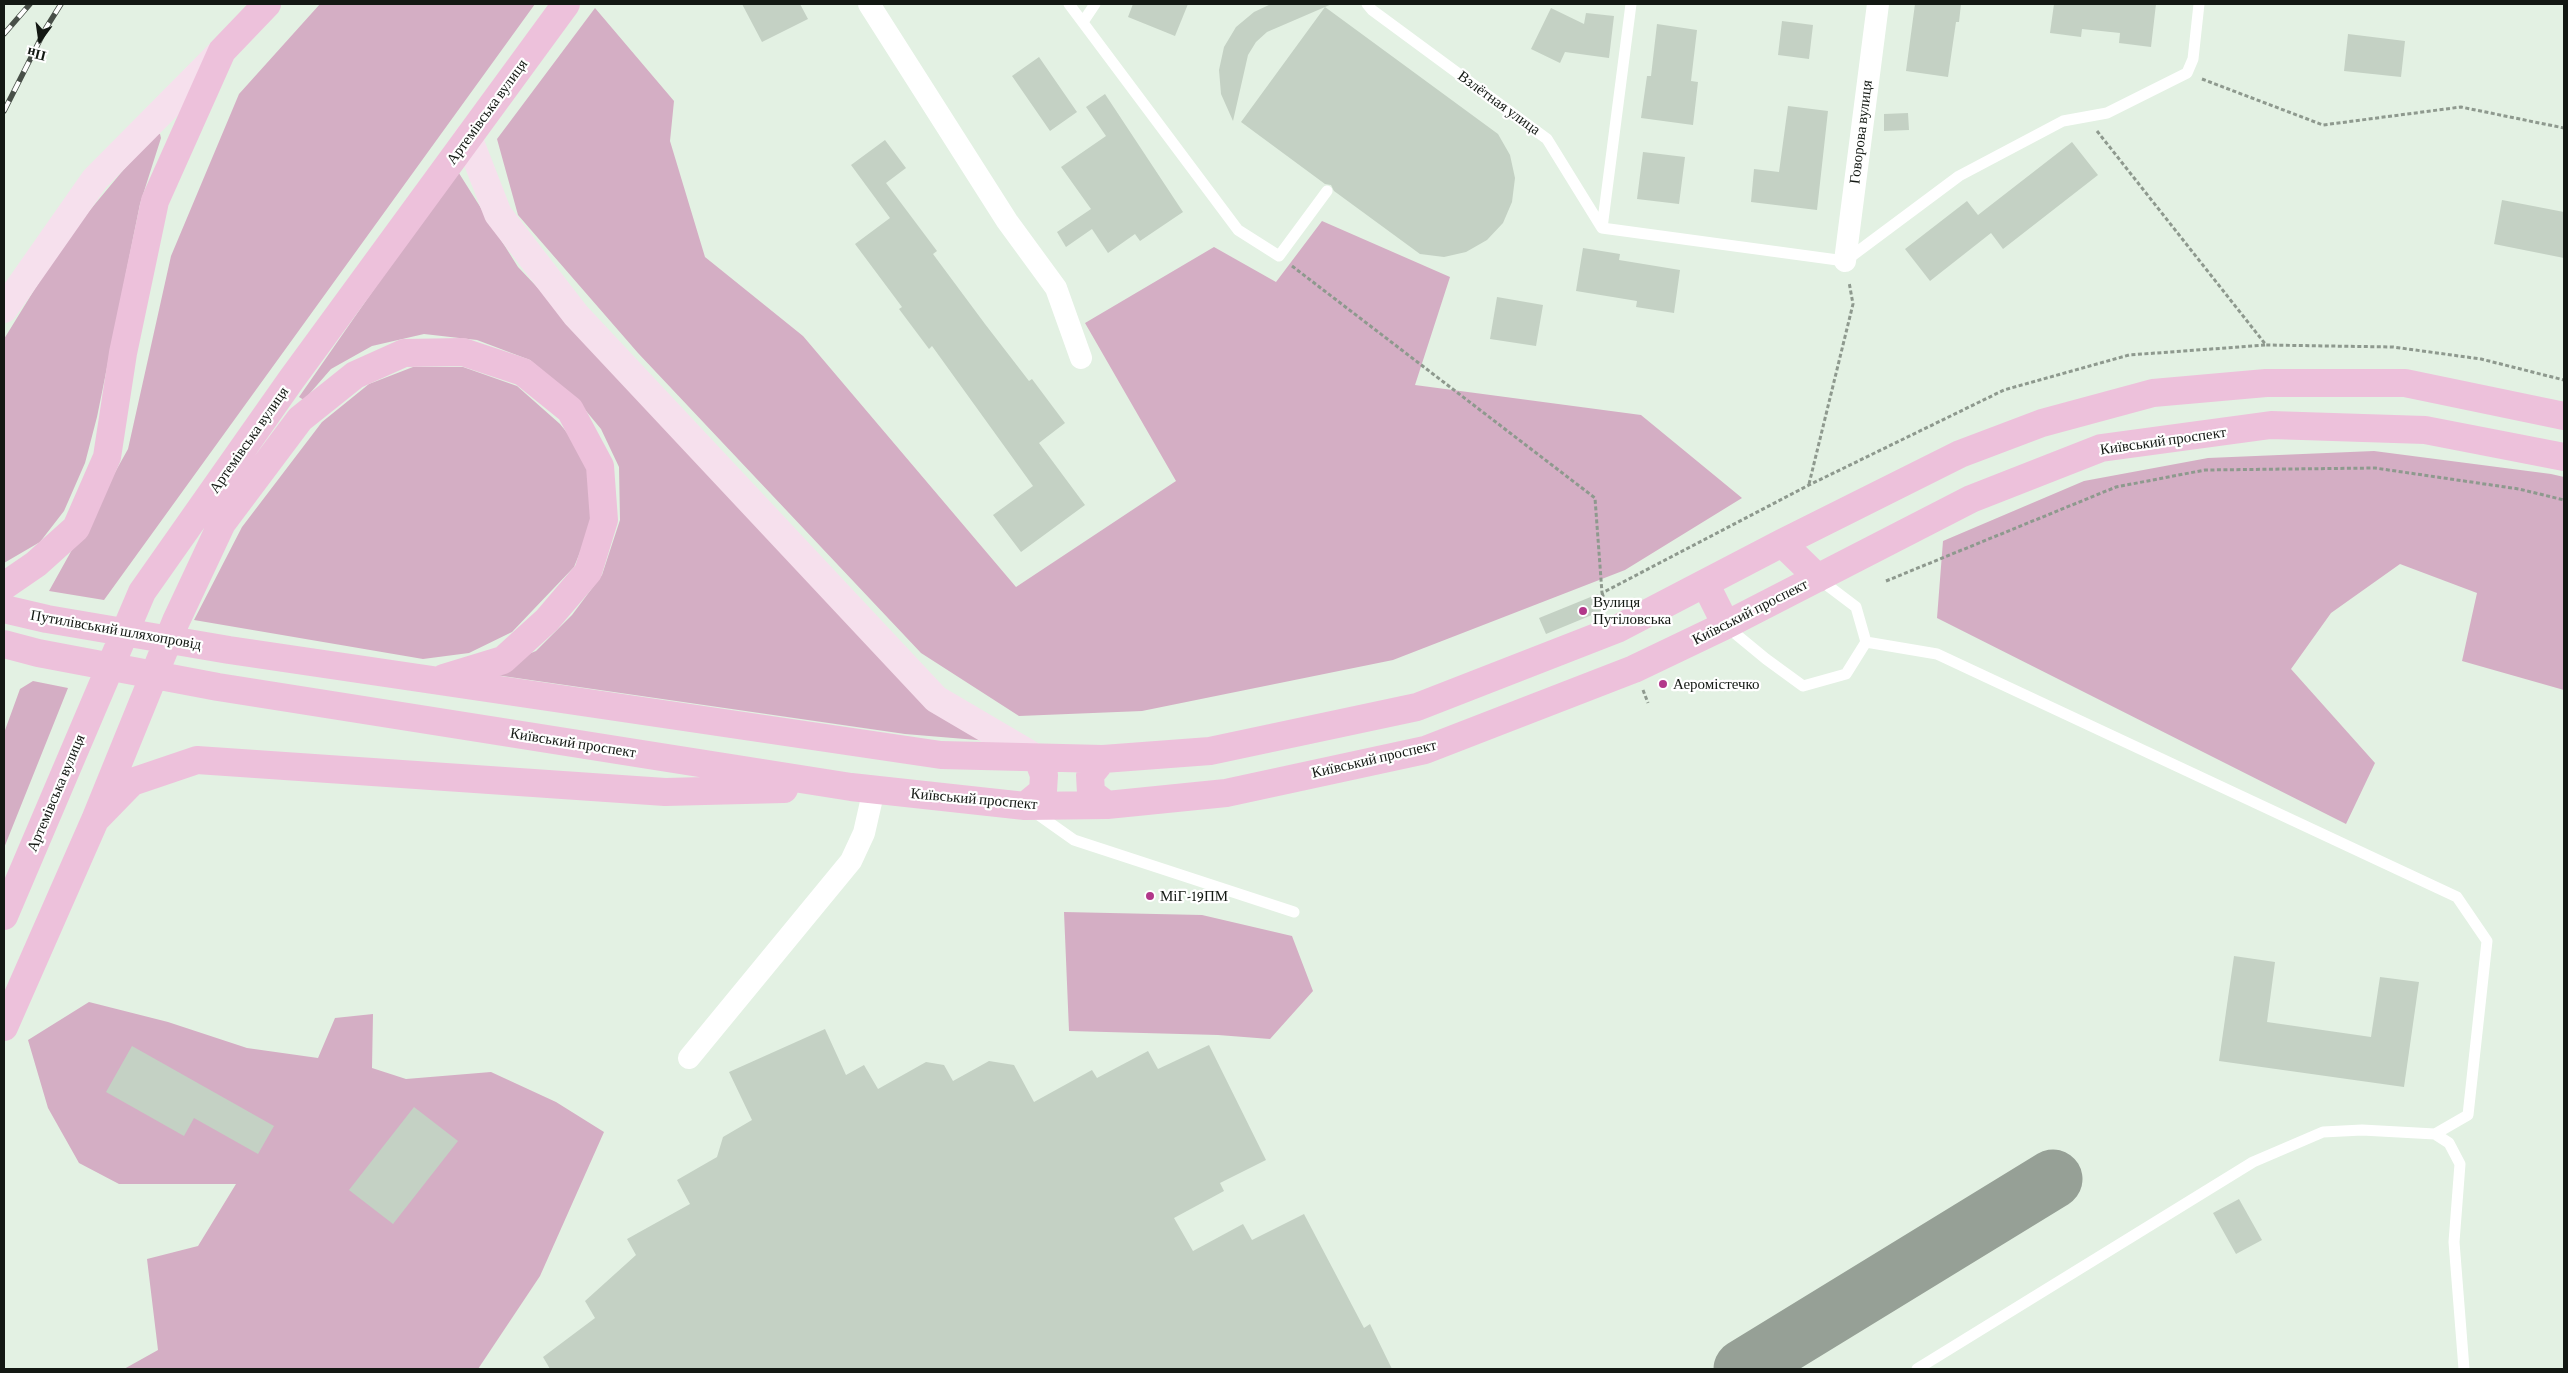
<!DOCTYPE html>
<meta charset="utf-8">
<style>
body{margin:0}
#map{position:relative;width:2568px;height:1373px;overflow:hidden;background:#e3f1e3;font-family:"Crimson Pro",serif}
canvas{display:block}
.frame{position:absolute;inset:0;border:5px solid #131813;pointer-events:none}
.north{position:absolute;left:15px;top:15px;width:50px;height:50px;-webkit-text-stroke:4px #fff;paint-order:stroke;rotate:194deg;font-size:14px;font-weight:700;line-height:20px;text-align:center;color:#131813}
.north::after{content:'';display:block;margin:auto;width:18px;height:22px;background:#131813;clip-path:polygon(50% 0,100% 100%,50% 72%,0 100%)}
</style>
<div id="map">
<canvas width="2568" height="1373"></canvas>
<div class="frame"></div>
<div class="north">Пн</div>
</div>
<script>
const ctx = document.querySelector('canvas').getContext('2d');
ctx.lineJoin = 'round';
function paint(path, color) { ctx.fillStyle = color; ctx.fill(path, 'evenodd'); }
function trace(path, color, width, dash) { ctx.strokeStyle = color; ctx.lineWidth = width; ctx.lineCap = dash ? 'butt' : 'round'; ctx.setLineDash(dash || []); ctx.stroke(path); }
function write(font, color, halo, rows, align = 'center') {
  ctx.font = font + ' "Crimson Pro",serif'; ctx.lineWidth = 4.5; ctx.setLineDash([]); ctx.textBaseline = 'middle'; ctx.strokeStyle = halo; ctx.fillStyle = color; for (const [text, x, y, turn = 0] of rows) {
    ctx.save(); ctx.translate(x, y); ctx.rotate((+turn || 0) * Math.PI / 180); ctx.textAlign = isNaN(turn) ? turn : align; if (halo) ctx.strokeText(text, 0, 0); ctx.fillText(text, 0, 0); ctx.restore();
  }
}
paint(new Path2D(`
 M320 4H535L104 600 49 591 128 449 171 256 239 94Z
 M595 8 674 101 670 141 705 257 803 336 1016 587 1176 481 1085 323 1214 247 1276 282 1322 221 1450 277 1415 385 1641 415 1742 498 1625 570 1393 660 1142 711 1019 716 921 653 638 353 518 215 497 139Z
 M155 132 160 134 161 138 140 204 97 417 85 463 64 511 40 542 4 563V339L65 240Z
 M457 170 518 267 931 702 989 741 905 734 482 673 536 651 572 615 602 575 620 520 619 467 601 429 577 400 530 360 477 340 424 334 372 346 331 369 304 400 299 397Z
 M413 367H463L517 386 560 424 581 450 594 487 589 530 574 567 512 632 469 653 423 659 194 620 242 527 322 422 369 384Z
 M2374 451 2551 474 2564 477V690L2462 661 2477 593 2400 564 2331 613 2291 669 2375 763 2346 824 1937 618 1943 541 2084 481 2208 458Z
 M33 681 68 688 4 848V733L20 689Z
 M1064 912 1202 915 1292 936 1313 991 1270 1039 1218 1035 1069 1031Z
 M89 1002 168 1022 247 1048 318 1058 335 1018 373 1014 372 1068 406 1079 491 1072 556 1102 604 1132 540 1276 478 1369H124L158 1350 147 1259 198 1246 236 1184H119L79 1163 48 1108 28 1040Z`), '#d4aec4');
trace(new Path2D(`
 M1743 1369 2053 1179`), '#96a096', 59);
paint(new Path2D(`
 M742 4H800L808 19 762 42Z
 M1133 4H1188L1175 36 1128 17Z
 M1271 4H1332L1267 32 1256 42 1248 55 1233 121 1221 94 1219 70 1224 47 1236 27 1254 12Z
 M1915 4H1961L1959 22H1956L1948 77 1906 71Z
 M2054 4H2156L2151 47 2119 43 2120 33 2082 29 2081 37 2050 33Z
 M1325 7 1498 134 1510 155 1515 178 1512 202 1503 223 1487 240 1466 252 1444 257 1420 254 1334 191 1331 185 1325 184 1241 122Z
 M1551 8 1584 24 1586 13 1614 16 1609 58 1565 52 1560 63 1531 49Z
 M1782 21 1813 25 1809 59 1778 55Z
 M1657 24 1697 30 1691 81 1698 82 1693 125 1641 118 1647 76H1651Z
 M2348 34 2405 41 2401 77 2344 71Z
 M1039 57 1077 112 1050 131 1012 76Z
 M1105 94 1183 212 1140 241 1135 234 1108 253 1092 229 1066 247 1057 232 1091 209 1061 167 1106 136 1086 107Z
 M1788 106 1828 111 1817 210 1751 202 1754 169 1779 172Z
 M1908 113 1909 130 1884 131V114Z
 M885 140 906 168 886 183 937 251 933 254 985 324 1029 381 1032 379 1065 423 1039 443 1085 505 1021 552 993 515 1033 486 932 346 929 349 899 309 902 307 855 244 890 218 851 165Z
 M2072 142 2098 175 2003 249 1991 233 1930 281 1905 249 1967 201 1978 215Z
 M1643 152 1685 157 1679 204 1637 199Z
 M2502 200 2564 212V258L2494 244Z
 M1583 248 1620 254 1619 260 1680 270 1674 313 1636 307 1637 301 1576 291Z
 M1497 297 1543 305 1536 346 1490 339Z
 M1598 594 1604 610 1546 634 1539 618Z
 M2234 956 2275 962 2267 1022 2371 1037 2380 977 2419 982 2404 1087 2219 1061Z
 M825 1029 846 1075 864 1065 878 1089 926 1062 944 1065 953 1081 989 1061 1014 1065 1034 1102 1092 1070 1097 1078 1148 1051 1158 1069 1209 1045 1266 1160 1220 1183 1224 1191 1174 1218 1193 1251 1243 1224 1252 1240 1304 1214 1364 1328 1370 1324 1392 1369H550L543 1357 595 1318 585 1301 636 1255 627 1239 690 1204 677 1180 717 1157 723 1137 752 1120 729 1072Z
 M132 1046 274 1126 258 1154 194 1118 184 1136 106 1092Z
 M414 1107 458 1141 393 1224 349 1190Z
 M2239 1199 2262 1240 2236 1254 2213 1213Z`), '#c4d1c4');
trace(new Path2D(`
 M2202 79 2323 125 2461 107 2564 128
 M2097 131 2266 345 2393 347 2481 359 2564 380
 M1292 266 1595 498 1602 593 1809 485 2004 390 2129 355 2266 345
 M1809 484 1853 304 1849 282
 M1886 581 2116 487 2205 470 2375 468 2519 489 2564 500
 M1602 593 1607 606
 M1643 690 1648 703`), '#8e998e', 3, [4, 2.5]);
trace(new Path2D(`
 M1069 4 1238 230 1279 256 1327 191
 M1367 4 1372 10 1547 139 1602 228
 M1083 22 1095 4
 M1602 228 1845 261 1959 176 2063 121 2107 113 2187 73 2193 59 2199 4
 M1602 228 1631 4
 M1819 579 1856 607 1866 642
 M1726 626 1766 659 1803 686 1846 674 1866 642 1937 654 2457 897 2487 941 2468 1115 2435 1134
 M1033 811 1074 840 1294 912
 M1917 1369 2253 1162 2323 1132 2362 1130 2435 1134 2449 1143 2460 1164 2454 1242 2464 1369`), '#fff', 11);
trace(new Path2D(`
 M869 4 1007 221 1056 288 1081 358
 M1845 261 1878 4
 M689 1058 851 861 864 833 874 789`), '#fff', 22);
trace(new Path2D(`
 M468 137 498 214 576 315 936 699 1038 759
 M4 309 95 179 221 52`), '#f6e0ed', 28);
trace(new Path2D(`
 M222 523 300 419 355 375 404 353 463 352 523 372 570 410 600 466 604 520 588 572 547 620 503 660 444 678
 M1782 543 1818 578
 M1705 583 1726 625
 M4 586 36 564 76 528 107 457 123 353 155 201 222 51 267 4
 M4 609 47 619 229 650 941 755 1103 759 1210 751 1417 707 1617 629 1782 543 1960 454 2042 423 2153 393 2266 383H2405L2564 416
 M4 644 38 653 218 687 851 787 1025 806 1107 805 1226 793 1425 750 1634 669 1726 625 1971 499 2101 448 2271 425 2425 430 2564 457
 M1103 759 1090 775 1091 793 1107 805
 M1025 806 1043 791 1044 775 1038 759
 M95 820 132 782 197 760 665 792 784 789
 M4 916 142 592 291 380 566 4
 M4 1027 95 820 176 621 229 508`), '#edc1db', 28);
const rail = new Path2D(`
 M4 34 30 4
 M4 111 46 28 61 4`);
trace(rail, '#484f48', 5.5);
trace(rail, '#fff', 4, [11]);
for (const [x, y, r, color] of [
 [1583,611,5,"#b2378a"],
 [1663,684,5,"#b2378a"],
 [1150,896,5,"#b2378a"]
]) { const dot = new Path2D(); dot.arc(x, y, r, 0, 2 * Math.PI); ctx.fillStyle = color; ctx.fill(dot); trace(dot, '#fff', 2); }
write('15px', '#131813', '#fff', [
 ["Взлётная улица",1499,103,36],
 ["Артемівська вулиця",487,112,-54],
 ["Говорова вулиця",1861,132,-83],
 ["Артемівська вулиця",249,440,-55],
 ["Київський проспект",2163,441,-8],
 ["Київський проспект",1750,612,-27],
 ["Путилівський шляхопровід",116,630,10],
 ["Київський проспект",573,743,9],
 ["Київський проспект",1374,759,-13],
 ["Артемівська вулиця",56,793,-67],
 ["Київський проспект",974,799,5]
]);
write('15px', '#131813', '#fff', [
 ["Вулиця",1593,602],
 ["Путіловська",1593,619],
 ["Аеромістечко",1673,684],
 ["МіГ-19ПМ",1160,896]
], 'left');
</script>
